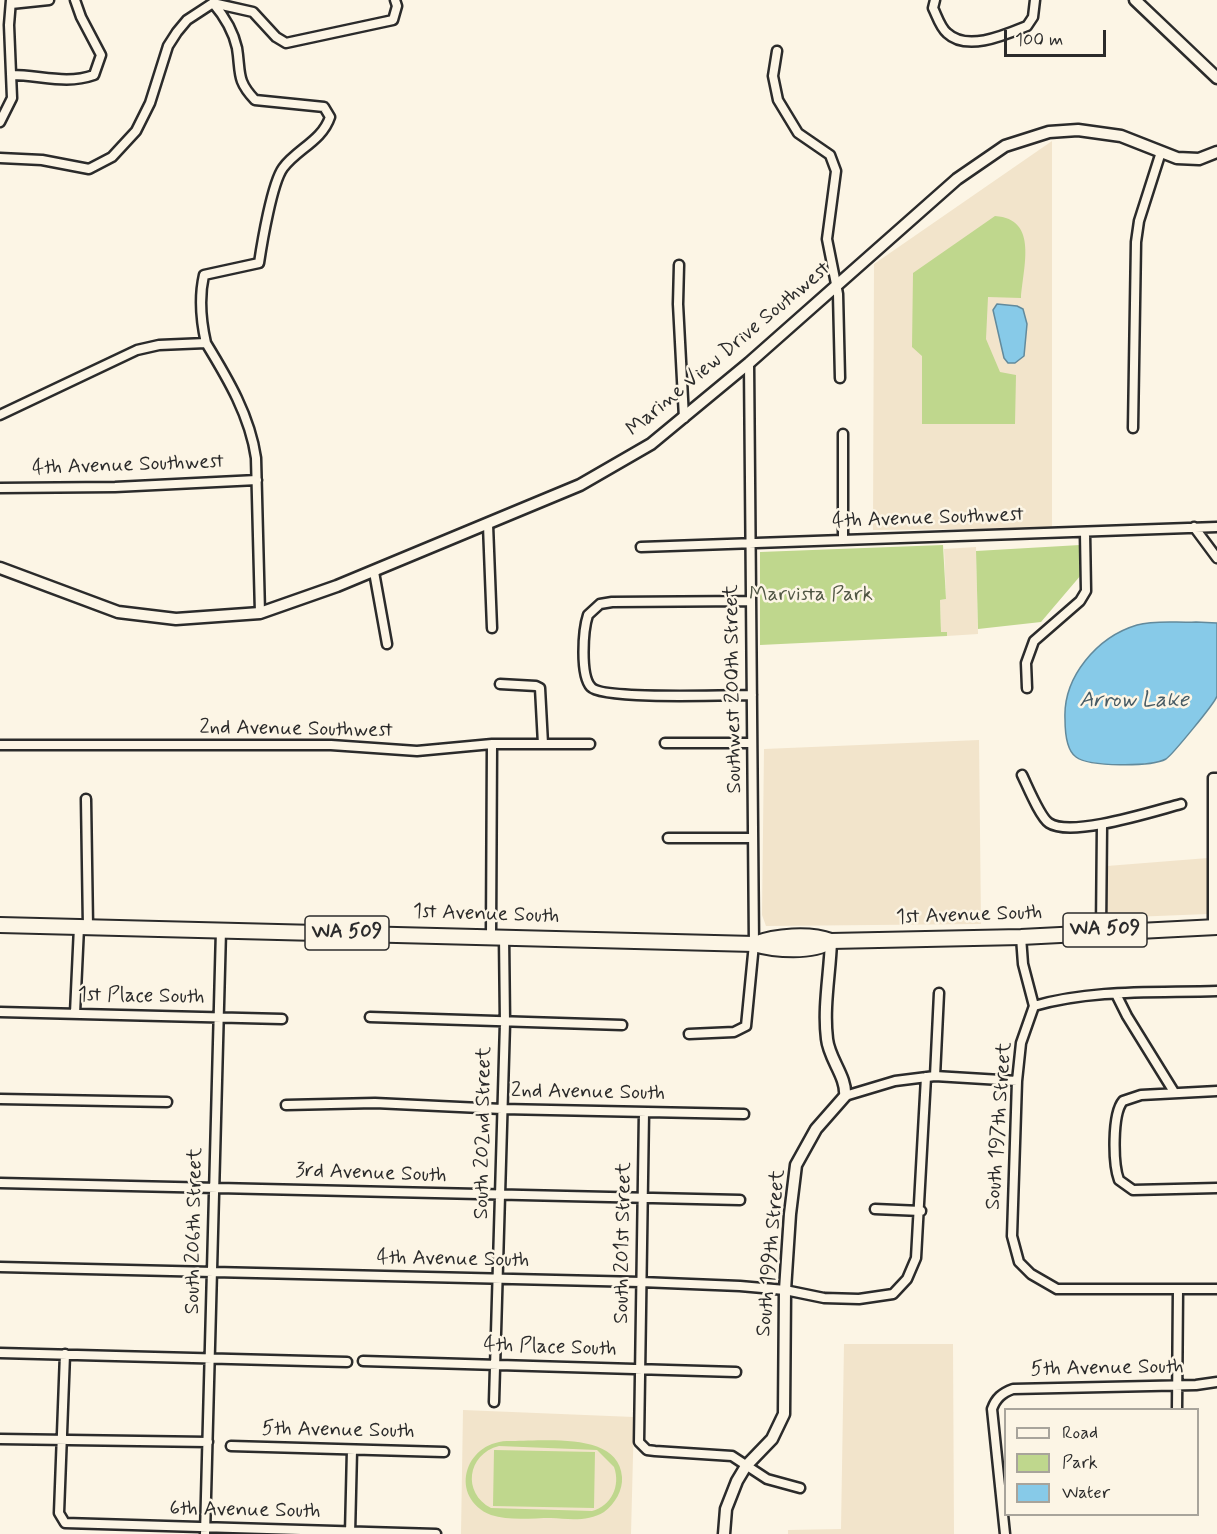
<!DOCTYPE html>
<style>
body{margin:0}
#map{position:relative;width:1217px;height:1534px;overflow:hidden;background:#fcf5e5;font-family:Mynerve,sans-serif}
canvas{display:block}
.legend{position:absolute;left:1004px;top:1408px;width:195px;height:108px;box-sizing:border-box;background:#fcf5e5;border:2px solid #a8a49b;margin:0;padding:8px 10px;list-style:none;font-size:18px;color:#2b2b2b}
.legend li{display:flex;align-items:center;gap:12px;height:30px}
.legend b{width:30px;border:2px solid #a8a49b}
.scale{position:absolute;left:1004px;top:30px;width:102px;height:27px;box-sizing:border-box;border:3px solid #2b2b2b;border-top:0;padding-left:8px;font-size:18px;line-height:21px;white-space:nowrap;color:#2b2b2b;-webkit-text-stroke:4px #fcf5e5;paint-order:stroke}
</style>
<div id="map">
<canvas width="1217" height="1534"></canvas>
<ul class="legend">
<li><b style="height:8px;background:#fcf5e5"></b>Road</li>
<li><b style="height:16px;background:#bfd78d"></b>Park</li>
<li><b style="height:16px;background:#87cae8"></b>Water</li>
</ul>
<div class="scale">100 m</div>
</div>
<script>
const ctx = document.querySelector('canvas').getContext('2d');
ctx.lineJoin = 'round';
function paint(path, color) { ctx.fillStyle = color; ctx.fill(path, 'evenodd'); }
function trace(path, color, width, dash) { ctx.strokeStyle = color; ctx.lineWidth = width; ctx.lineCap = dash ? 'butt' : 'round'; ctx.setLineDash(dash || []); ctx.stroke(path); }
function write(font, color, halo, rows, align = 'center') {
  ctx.font = font + ' Mynerve,sans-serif'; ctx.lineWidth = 5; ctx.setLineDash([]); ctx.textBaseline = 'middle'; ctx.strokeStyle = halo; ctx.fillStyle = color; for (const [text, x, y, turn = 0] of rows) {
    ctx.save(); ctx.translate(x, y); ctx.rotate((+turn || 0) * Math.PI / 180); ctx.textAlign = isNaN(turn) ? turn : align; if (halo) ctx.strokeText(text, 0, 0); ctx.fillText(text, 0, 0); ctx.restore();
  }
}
paint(new Path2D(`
 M1052 141V528L873 530 874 264Z
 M976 547 978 634 947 636V632H941L940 600 946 599 944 549Z
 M979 740 981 924 766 926 762 915 764 749Z
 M1208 858V914L1107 918V866Z
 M844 1344H953L954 1534H788V1530L841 1529Z
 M463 1410 634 1417 631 1534H461Z`), '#f2e4cb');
paint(new Path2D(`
 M995 216C1039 219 1023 267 1021 298L988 297 986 339 1000 372 1016 375 1015 424H922V356L912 347 913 273Z
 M943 545 946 599 940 600 941 632H947V636L760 645V552Z
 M1080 545 1081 575 1041 622 978 629 976 551Z
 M507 1441C539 1442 619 1430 622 1477 623 1490 615 1504 604 1512 588 1522 568 1519 551 1518 532 1518 509 1521 491 1515 449 1498 463 1443 507 1441ZM499 1446 597 1450 614 1467C621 1486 611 1506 592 1511L491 1508C462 1493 467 1454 499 1446Z
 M494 1450 595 1452 594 1508 493 1506Z`), '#bfd78d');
const water = new Path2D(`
 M997 304 1017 306 1023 309 1027 324 1024 356 1015 363H1008L1004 358 993 310Z
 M1196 622 1217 623C1217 639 1217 683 1217 696 1215 703 1172 755 1166 759 1151 767 1089 767 1076 757 1066 750 1065 730 1065 719 1063 677 1097 637 1137 625 1155 620 1177 623 1196 622Z`);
paint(water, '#87cae8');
trace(water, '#628a9c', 1.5);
const minor = new Path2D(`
 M935 0 933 8C937 16 940 27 947 33 967 52 1005 35 1027 26L1033 17 1035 0
 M213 3C225 17 233 30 237 48 241 73 236 80 255 100L324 107 330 117C322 141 297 149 283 168 272 183 262 243 259 263L204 275C199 297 201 321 206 343 228 379 250 416 256 458L260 613
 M11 4 49 0
 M777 51 773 76 778 100 798 133 830 155 836 171 827 239 838 294 840 378
 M12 75C40 75 66 85 94 75L101 55 81 17 75 0
 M0 122 12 98 9 25 11 0
 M0 158 42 160 89 169 112 157 136 131 150 103 168 46 177 32 187 20 213 3 253 12 276 37 286 43 393 20 397 6 395 0
 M679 265 678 304 684 418
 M0 415 137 350 159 345 206 343
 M1133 428 1136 242 1139 221 1161 152
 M0 488 115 487 257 480
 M488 525 492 628
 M1194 527 1217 558
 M843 539V434
 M641 547 1217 527
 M374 572 387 644
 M750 601 612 602 600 604 588 615C583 630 580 675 591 687 602 700 728 695 752 695
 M500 684 536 686 540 688 543 744
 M1027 688 1026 663 1034 641 1080 601 1086 591 1085 533
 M665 743H752
 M0 745H331L417 751 492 744H590
 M1022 775C1027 785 1040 817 1049 823 1071 838 1154 811 1181 804
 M86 799 88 927
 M668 838H753
 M1213 927V778H1217
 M1101 931 1102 825
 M491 936 492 744
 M1021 937 1023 964 1034 1006 1021 1043 1017 1081 1012 1236 1019 1262 1031 1274 1057 1289H1217
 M1116 994 1127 1016 1174 1092
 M1034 1006C1093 989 1156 993 1217 991
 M0 1012 282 1019
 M75 1013 79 927
 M370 1017 622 1025
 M689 1034 734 1032 746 1026 754 944 749 363
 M935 1076 939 993
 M1217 1091 1141 1095 1123 1101C1112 1114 1113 1164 1119 1180L1133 1190 1217 1188
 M845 1096 895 1081 935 1076 1017 1081
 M0 1099 167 1102
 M286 1105 375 1103 502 1109 744 1114
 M644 1112 639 1442 647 1450 655 1451 732 1456 767 1479 800 1488
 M0 1183 740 1200
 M875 1209 921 1211
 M0 1267 641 1282 740 1286 785 1290 824 1298 859 1299 893 1294 907 1279 916 1258 926 1077
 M0 1353 347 1362
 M65 1354 59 1513 65 1523 436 1534
 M363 1361 736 1372
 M494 1402 505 1023 504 936
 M1177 1410 1178 1289
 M0 1439 208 1442
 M231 1446 444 1452
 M205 1534 221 930
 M350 1534 352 1450
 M1005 1534 992 1409C996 1398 1002 1393 1013 1389L1196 1385 1217 1382`);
const tertiary = new Path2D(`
 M1135 0 1217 78
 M0 568 118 612 176 619 260 613 337 586 580 485 651 444 749 363 957 179 1005 146 1049 132 1078 130 1121 136 1177 158 1199 159 1217 152
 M724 1534 726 1509 737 1481 746 1466 772 1439 784 1414 785 1290 790 1214 796 1165 816 1129 845 1096C847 1077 829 1059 827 1039 823 1007 830 973 831 941`);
const primary = new Path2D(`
 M0 925 754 944C775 950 812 953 831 941
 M754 944C776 936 809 933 831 941L1021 937 1217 927`);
trace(minor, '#2b2b2b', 13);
trace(tertiary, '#2b2b2b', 15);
trace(primary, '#2b2b2b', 18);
trace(minor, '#fcf5e5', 8);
trace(tertiary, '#fcf5e5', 10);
trace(primary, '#fcf5e5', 14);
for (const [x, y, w] of [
 [1105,930,84],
 [347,933,84]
]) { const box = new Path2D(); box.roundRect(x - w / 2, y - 17, w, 34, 4.5); ctx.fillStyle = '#fcf5e5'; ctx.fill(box); trace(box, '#2b2b2b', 1.5); }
write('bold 20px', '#2b2b2b', null, [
 ["WA 509",1105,930],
 ["WA 509",347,933]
]);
write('21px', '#2b2b2b', '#fcf5e5', [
 ["Marine View Drive Southwest",729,350,-40],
 ["4th Avenue Southwest",128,466,-2],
 ["4th Avenue Southwest",928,519,-2],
 ["Southwest 200th Street",734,689,-91],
 ["2nd Avenue Southwest",296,730,1],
 ["1st Avenue South",486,915,2],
 ["1st Avenue South",969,916,-2],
 ["1st Place South",141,997,1],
 ["2nd Avenue South",588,1093,1],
 ["South 197th Street",1000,1126,-86],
 ["South 202nd Street",484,1133,-89],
 ["3rd Avenue South",371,1174,2],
 ["South 206th Street",195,1231,-89],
 ["South 201st Street",624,1243,-89],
 ["South 199th Street",772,1253,-85],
 ["4th Avenue South",453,1260,1],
 ["4th Place South",550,1348,2],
 ["5th Avenue South",1107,1369,-1],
 ["5th Avenue South",338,1431,1],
 ["6th Avenue South",245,1511,1]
]);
write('21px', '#505644', '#fcf5e5', [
 ["Marvista Park",811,596]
]);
write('italic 22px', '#475b64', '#fcf5e5', [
 ["Arrow Lake",1134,701]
]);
</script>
